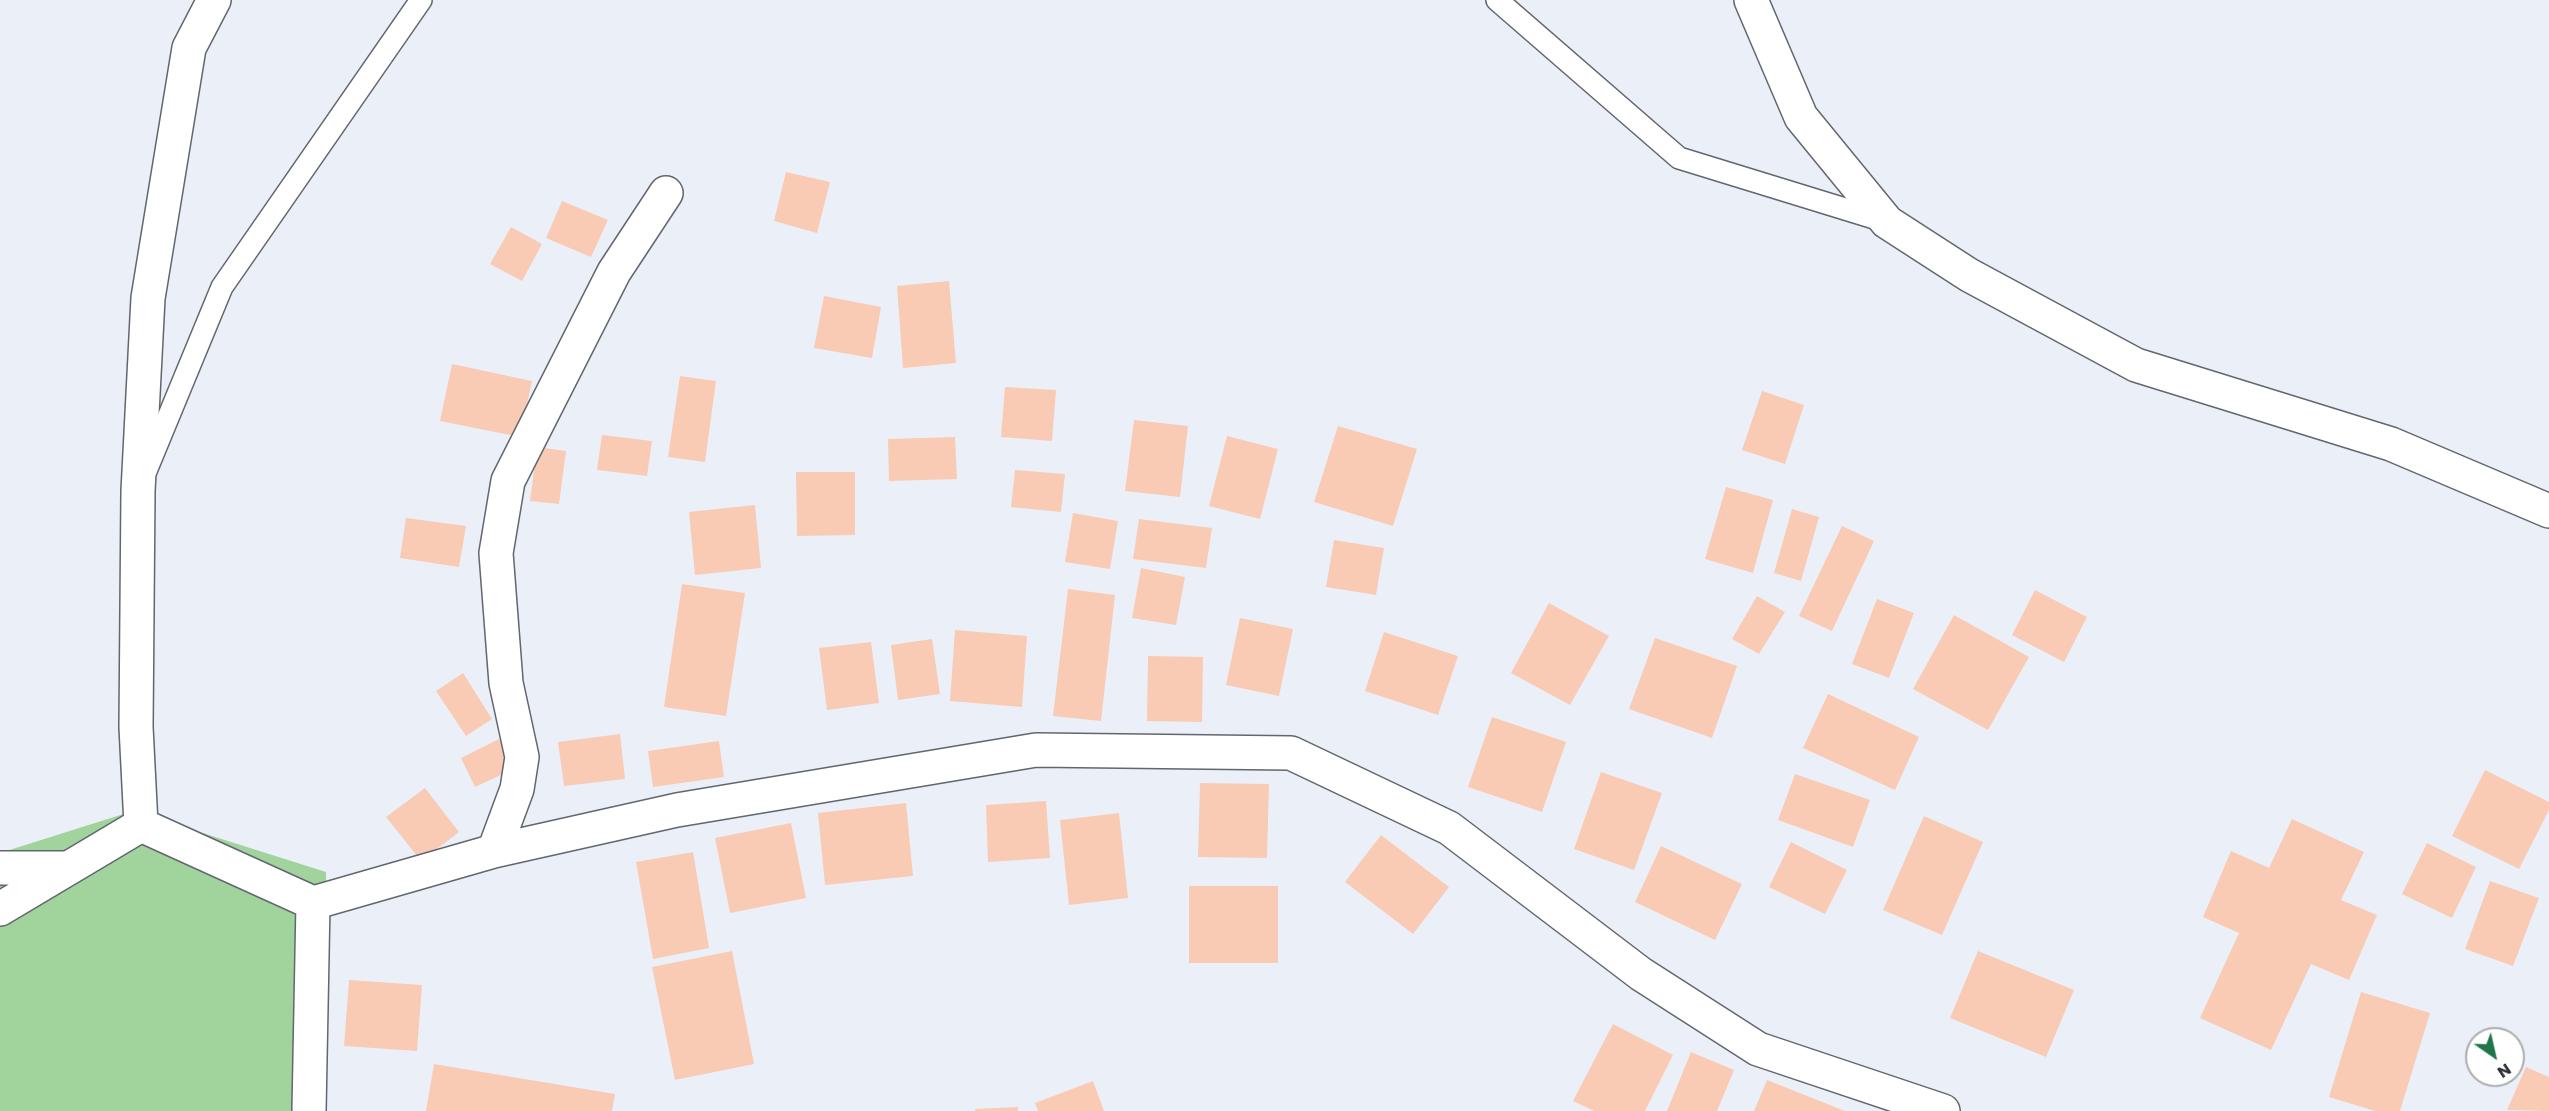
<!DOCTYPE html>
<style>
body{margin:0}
#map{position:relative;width:2549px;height:1111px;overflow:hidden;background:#ebf0f8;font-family:Poppins,sans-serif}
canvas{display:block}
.north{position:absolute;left:2465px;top:1027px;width:60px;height:60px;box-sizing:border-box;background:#fff;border:2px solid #acadae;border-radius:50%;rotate:146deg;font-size:16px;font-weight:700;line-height:24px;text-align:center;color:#2f3134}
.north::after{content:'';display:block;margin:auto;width:21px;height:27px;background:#207649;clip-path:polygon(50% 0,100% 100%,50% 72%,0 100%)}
</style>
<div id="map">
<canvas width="2549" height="1111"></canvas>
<div class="north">N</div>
</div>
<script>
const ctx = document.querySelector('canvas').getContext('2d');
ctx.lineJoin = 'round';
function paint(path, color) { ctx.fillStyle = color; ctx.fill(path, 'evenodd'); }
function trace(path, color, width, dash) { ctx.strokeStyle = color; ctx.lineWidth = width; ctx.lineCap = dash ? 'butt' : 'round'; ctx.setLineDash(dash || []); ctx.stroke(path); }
paint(new Path2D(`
 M133 811 326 872 325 1111H0V853Z`), '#a1d49c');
paint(new Path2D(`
 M786 172 830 182 817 233 774 221Z
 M562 201 608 220 591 257 546 238Z
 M511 227 542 244 522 281 490 264Z
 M949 281 956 363 903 368 897 286Z
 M824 296 881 307 872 358 814 348Z
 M452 364 532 381 520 437 440 421Z
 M680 376 716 381 705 462 668 457Z
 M1005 387 1056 390 1052 441 1001 437Z
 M1762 391 1804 405 1785 464 1742 450Z
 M1134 420 1188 426 1180 497 1125 491Z
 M1338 426 1417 449 1393 526 1314 502Z
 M602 435 652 441 647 476 597 470Z
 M1227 436 1278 449 1260 519 1209 506Z
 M955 437 957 479 889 481 888 439Z
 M537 447 566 451 559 504 530 501Z
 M1015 470 1065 474 1061 512 1011 507Z
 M796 472H855V535L797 536Z
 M1726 487 1773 500 1753 573 1705 559Z
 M755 505 761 568 695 575 689 512Z
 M1792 509 1819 517 1801 581 1774 573Z
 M1073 513 1118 521 1110 569 1065 562Z
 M406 518 466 526 459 567 400 558Z
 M1139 519 1212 528 1206 568 1133 559Z
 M1842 526 1874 541 1832 631 1799 616Z
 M1334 540 1384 548 1376 595 1326 587Z
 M1141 568 1185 577 1176 625 1132 618Z
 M682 584 745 593 726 716 664 707Z
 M1068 589 1115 595 1101 721 1053 716Z
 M2035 590 2087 617 2064 662 2012 635Z
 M1757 596 1785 612 1759 654 1732 639Z
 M1877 599 1914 613 1889 678 1852 664Z
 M1549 603 1609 636 1570 705 1511 673Z
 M1954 615 2029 657 1988 730 1913 689Z
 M1240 618 1293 629 1279 696 1226 685Z
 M955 630 1027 636 1022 707 950 701Z
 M1384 632 1458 656 1438 715 1365 691Z
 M1655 638 1737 666 1712 738 1629 709Z
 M932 639 940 694 898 700 891 645Z
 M871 642 879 703 827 710 819 648Z
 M1148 656 1203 657 1202 722 1147 721Z
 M463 673 492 719 466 736 436 691Z
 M1828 694 1919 737 1895 790 1803 748Z
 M1492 717 1566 742 1542 812 1468 787Z
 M620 734 625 779 564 786 558 742Z
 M499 739 514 769 475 787 461 758Z
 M719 741 724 777 653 787 648 751Z
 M2485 770 2549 802V810L2519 869 2452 836Z
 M1601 772 1662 793 1634 870 1574 849Z
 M1795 774 1870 800 1853 847 1778 820Z
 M1200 783 1269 784 1267 858 1198 857Z
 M425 788 459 832 421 861 386 817Z
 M1046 801 1050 858 988 862 986 805Z
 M906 803 913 876 825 885 818 813Z
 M1119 813 1128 898 1069 905 1060 820Z
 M1924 816 1983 842 1942 935 1883 910Z
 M2292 819 2364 852 2341 900 2377 915 2349 980 2311 964 2271 1050 2200 1018 2239 933 2203 917 2231 851 2269 868Z
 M791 823 806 898 730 913 715 838Z
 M1381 835 1449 887 1413 934 1345 882Z
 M1791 842 1847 870 1825 914 1769 887Z
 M2427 843 2476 867 2452 918 2402 894Z
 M1661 846 1742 884 1715 940 1635 902Z
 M693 852 709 948 653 959 636 862Z
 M2490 881 2539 898 2513 966 2465 949Z
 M1189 886H1278V963H1189Z
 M732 951 754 1064 675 1080 652 967Z
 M1978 951 2074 990 2046 1057 1950 1018Z
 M349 980 422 985 417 1051 344 1046Z
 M2361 992 2430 1013 2400 1111H2375L2329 1097Z
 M1613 1024 1673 1055 1645 1111H1594L1573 1101Z
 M1691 1052 1734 1070 1717 1111H1667Z
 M434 1064 615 1094 612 1111H426Z
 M2526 1067 2549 1077V1111L2507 1110Z
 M1767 1080 1845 1111H1754Z
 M1093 1081 1104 1111H1038L1035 1103Z
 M1018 1107V1111H975V1109Z`), '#f9cbb4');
const service = new Path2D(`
 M1497 0 1679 158 1884 221
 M146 471 222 287 421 0`);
const minor = new Path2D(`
 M214 0 189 48 148 298 138 491 136 727 141 825 313 903 494 851 677 810 1036 750 1291 753 1449 828 1641 974 1758 1049 1943 1111
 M1751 0 1801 117 1887 222 1969 275 2136 365 2391 444 2549 511
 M494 851 517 789 522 757 506 683 496 553 508 481 614 272 666 193
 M0 868H67
 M0 909 141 825
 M309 1111 313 903`);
trace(service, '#62666e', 24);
trace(minor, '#62666e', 36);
trace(service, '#fff', 21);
trace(minor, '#fff', 33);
</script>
